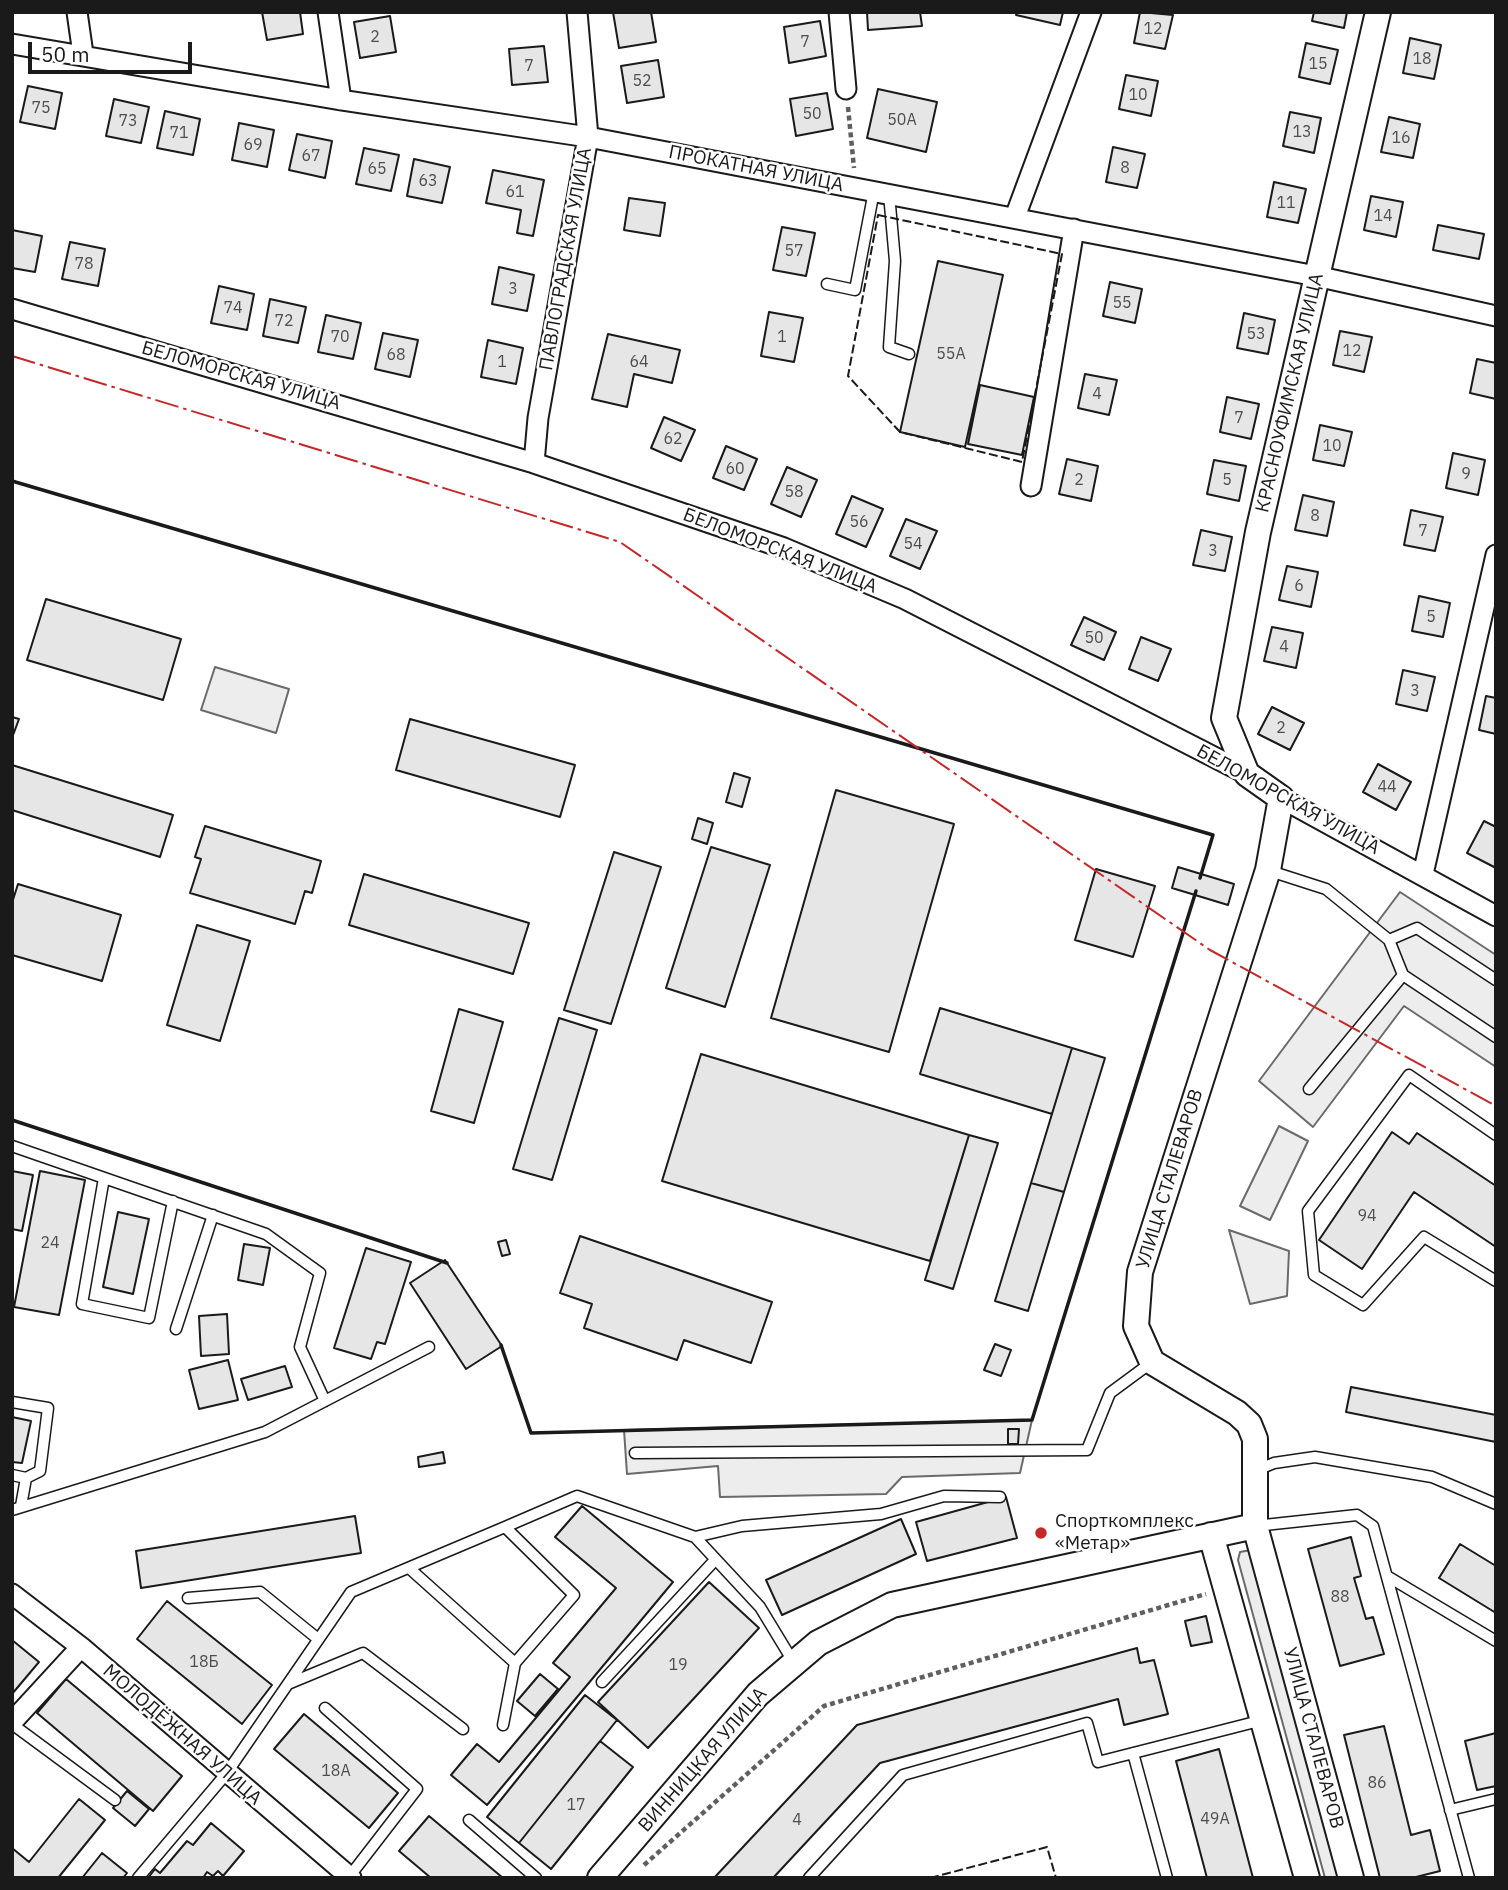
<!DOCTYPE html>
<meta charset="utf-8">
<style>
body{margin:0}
#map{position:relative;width:1508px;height:1890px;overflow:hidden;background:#fff;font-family:"IBM Plex Sans",sans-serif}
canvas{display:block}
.frame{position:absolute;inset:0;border:14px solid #1a1a1a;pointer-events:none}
.scale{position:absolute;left:28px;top:42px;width:164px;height:32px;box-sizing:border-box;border:4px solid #1a1a1a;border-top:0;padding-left:9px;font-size:21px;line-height:24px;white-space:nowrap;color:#1a1a1a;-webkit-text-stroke:5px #fff;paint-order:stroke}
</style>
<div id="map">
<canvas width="1508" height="1890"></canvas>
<div class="frame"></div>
<div class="scale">50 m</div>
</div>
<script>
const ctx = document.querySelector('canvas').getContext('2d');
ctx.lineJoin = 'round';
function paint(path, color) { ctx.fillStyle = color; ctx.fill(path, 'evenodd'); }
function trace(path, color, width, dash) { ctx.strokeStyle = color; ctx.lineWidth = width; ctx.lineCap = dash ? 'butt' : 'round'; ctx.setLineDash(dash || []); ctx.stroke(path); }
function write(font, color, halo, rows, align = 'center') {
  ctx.font = font + ' "IBM Plex Sans",sans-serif'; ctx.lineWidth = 5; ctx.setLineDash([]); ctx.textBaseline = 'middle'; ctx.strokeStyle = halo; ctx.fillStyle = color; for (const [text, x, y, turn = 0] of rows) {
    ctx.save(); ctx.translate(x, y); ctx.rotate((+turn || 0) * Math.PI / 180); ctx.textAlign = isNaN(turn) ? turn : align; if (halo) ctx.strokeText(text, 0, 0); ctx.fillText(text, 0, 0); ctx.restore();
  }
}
const built = new Path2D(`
 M215 667 289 689 276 733 201 710Z
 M1400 892 1496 955V1067L1404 1006 1313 1127 1259 1081Z
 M1279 1126 1308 1141 1270 1220 1240 1206Z
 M1229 1230 1289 1251 1287 1296 1250 1304Z
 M1032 1420 1020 1473 902 1477 886 1494 720 1497 718 1466 627 1474 624 1430Z
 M1251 1550 1345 1878H1325L1238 1560 1240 1552Z`);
paint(built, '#ededed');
trace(built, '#6a6a6a', 2);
const building = new Path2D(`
 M262 12H300L303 34 267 40Z
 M613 12H651L656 42 619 48Z
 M867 12H920L922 26 868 30Z
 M1017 12H1063L1060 25 1016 15Z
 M1140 12 1173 15 1165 49 1134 43Z
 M1314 12H1347L1344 28 1312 21Z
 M390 16 396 52 360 58 354 22Z
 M820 21 826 56 789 63 784 27Z
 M1410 38 1441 45 1434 79 1403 73Z
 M1306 43 1338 50 1330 84 1299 77Z
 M544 46 548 82 512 85 509 49Z
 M658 60 664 97 627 103 621 66Z
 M1126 75 1158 81 1151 116 1119 109Z
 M28 86 62 93 55 129 20 122Z
 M878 89 937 102 926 152 867 138Z
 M827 93 833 129 796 136 790 99Z
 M114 99 149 107 141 143 106 136Z
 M165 111 200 119 193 155 157 148Z
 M1290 112 1321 118 1314 153 1283 146Z
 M1389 117 1420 124 1413 158 1381 152Z
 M239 123 274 130 267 167 232 160Z
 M297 134 332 141 325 178 289 170Z
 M1113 147 1145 154 1137 188 1106 182Z
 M364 148 399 155 391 191 356 184Z
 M414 159 450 167 442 203 407 196Z
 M493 170 544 180 533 236 517 233 521 210 486 203Z
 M1274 182 1306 189 1298 223 1267 217Z
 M1371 196 1403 202 1396 237 1364 230Z
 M629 198 665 203 660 236 624 230Z
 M1438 225 1484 234 1479 259 1433 250Z
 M782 227 815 233 806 276 773 270Z
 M12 230 42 236 35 272 12 268Z
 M70 242 105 249 98 286 62 279Z
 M938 261 1003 275 965 447 900 432Z
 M499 267 534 275 527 311 492 304Z
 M1110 282 1142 289 1135 323 1103 316Z
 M219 286 254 294 247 330 211 323Z
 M270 299 306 307 298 343 263 336Z
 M769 312 803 318 794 362 761 356Z
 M1244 313 1275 320 1268 354 1237 348Z
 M326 315 361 323 353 359 318 352Z
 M1340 331 1372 337 1364 372 1333 365Z
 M383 333 418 340 410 377 375 369Z
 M608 334 680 350 672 383 634 374 627 407 592 399Z
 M488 340 523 348 516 384 481 377Z
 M1477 359 1496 363V399L1470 393Z
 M1085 374 1117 380 1109 415 1078 408Z
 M980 385 1034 397 1022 455 968 444Z
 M1227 397 1259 404 1251 439 1220 432Z
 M664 417 695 430 681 461 651 448Z
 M1320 425 1352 432 1344 466 1313 460Z
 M726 446 757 459 744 490 713 478Z
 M1453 453 1485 460 1478 495 1446 488Z
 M1067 459 1098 466 1091 501 1059 494Z
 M1214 460 1246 466 1239 501 1207 494Z
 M787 467 817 480 801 517 771 504Z
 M1303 495 1334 502 1327 536 1295 530Z
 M852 496 883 509 866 547 836 534Z
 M1411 510 1443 517 1435 551 1404 545Z
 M906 519 937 531 920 569 890 556Z
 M1201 530 1232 537 1225 571 1193 565Z
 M1287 566 1318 572 1311 607 1279 600Z
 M1419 596 1450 603 1443 637 1412 631Z
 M46 599 181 639 163 700 27 660Z
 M1084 617 1116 632 1104 660 1071 645Z
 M1272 627 1303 633 1296 668 1264 661Z
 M1141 637 1171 649 1158 681 1129 669Z
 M1403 670 1435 677 1427 711 1396 704Z
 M1486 696 1496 698V734L1479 730Z
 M1272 707 1304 723 1290 750 1258 734Z
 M12 717 19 719 12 738Z
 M410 719 575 765 560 817 396 770Z
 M1378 764 1411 782 1396 810 1363 792Z
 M12 765 173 815 160 857 12 810Z
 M734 773 750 778 742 807 726 802Z
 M836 790 954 824 889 1052 771 1018Z
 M698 818 713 823 707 844 692 839Z
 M1484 821 1496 827V868L1467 853Z
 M205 826 321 861 312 893 305 891 295 924 190 893 201 859 195 857Z
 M711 847 770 865 725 1007 666 988Z
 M614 852 661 867 611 1024 564 1010Z
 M1178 867 1234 884 1228 905 1172 888Z
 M1096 869 1155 886 1133 957 1075 940Z
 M364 874 529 923 513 974 349 925Z
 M18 884 121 915 102 981 12 955V903Z
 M197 925 250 941 220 1041 167 1025Z
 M940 1008 1072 1048 1052 1114 920 1074Z
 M459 1009 503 1022 474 1123 431 1111Z
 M559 1018 597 1030 552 1180 513 1169Z
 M1072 1048 1105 1058 1064 1192 1031 1183Z
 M701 1054 969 1135 930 1261 662 1181Z
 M1392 1132 1409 1144 1417 1133 1496 1186V1247L1414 1192 1362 1269 1319 1240Z
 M969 1135 998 1143 953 1289 925 1280Z
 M12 1171 33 1175 22 1231 12 1229Z
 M40 1171 85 1180 59 1315 14 1307Z
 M1031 1183 1064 1192 1028 1311 995 1301Z
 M118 1212 149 1219 133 1294 103 1287Z
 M580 1236 772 1302 751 1363 684 1340 677 1360 584 1328 592 1304 560 1293Z
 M506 1240 510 1254 502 1256 498 1242Z
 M244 1244 270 1248 263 1285 238 1280Z
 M366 1248 411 1262 385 1344 377 1342 371 1359 334 1348Z
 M445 1260 502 1346 466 1369 410 1283Z
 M227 1314 229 1354 201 1356 199 1316Z
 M995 1344 1011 1350 1001 1376 984 1370Z
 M228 1360 238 1400 199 1409 189 1370Z
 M285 1366 292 1387 248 1400 241 1379Z
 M1351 1387 1496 1415V1442L1346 1412Z
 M12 1417 31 1421 22 1463 12 1462Z
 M1008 1429H1019L1018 1444H1008Z
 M443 1452 445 1463 419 1467 418 1457Z
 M1006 1497 1017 1538 927 1561 916 1522Z
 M582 1506 673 1582 487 1805 451 1775 477 1744 499 1762 570 1677 553 1663 616 1588 555 1537Z
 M355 1516 361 1553 141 1588 136 1551Z
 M901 1519 916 1554 782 1615 766 1580Z
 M1351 1537 1361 1576 1354 1578 1366 1619 1373 1617 1384 1654 1340 1666 1308 1549Z
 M1460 1544 1496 1566V1613L1439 1578Z
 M709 1582 759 1628 648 1748 598 1702Z
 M167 1601 272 1685 242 1724 137 1639Z
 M1206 1616 1212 1642 1191 1646 1185 1621Z
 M12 1640 39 1662 12 1694Z
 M1137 1648 1140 1663 1154 1660 1168 1714 1124 1725 1118 1699 880 1763 773 1878H714L857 1725Z
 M540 1674 558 1689 535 1716 517 1701Z
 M66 1679 182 1776 153 1811 37 1713Z
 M585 1695 617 1720 519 1843 487 1817Z
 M304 1714 398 1793 369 1828 274 1749Z
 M1384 1726 1411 1835 1430 1830 1440 1871 1412 1878H1380L1344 1735Z
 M1496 1733V1786L1477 1790 1465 1741Z
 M600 1741 633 1767 551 1869 519 1843Z
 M1219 1749 1253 1878H1207L1176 1761Z
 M127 1791 149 1809 135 1826 113 1808Z
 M79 1799 105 1820 58 1878H12V1848L29 1862Z
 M429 1816 503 1878H431L399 1851Z
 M211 1823 244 1851 223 1876 218 1871 213 1876 207 1872 203 1878H148L155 1869 160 1873 187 1841 193 1845Z
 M102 1853 127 1873 123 1878H82Z`);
paint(building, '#e6e6e6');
trace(building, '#1a1a1a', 2);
const service = new Path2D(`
 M889 194 895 261 889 347 909 354
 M827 284 855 290 874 191
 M1270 871 1326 889 1389 940 1417 928 1496 980
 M1389 940 1403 975 1496 1037
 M1309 1089 1403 975
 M1496 1135 1409 1075 1308 1211 1314 1275 1363 1305 1424 1237 1496 1281
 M12 1146 266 1234 320 1273 300 1347 325 1401
 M104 1178 82 1304 149 1318 173 1201
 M176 1329 213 1215
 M12 1402 48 1408 40 1471 26 1478
 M635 1453 1087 1450 1110 1393 1152 1362
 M1255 1471 1274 1463 1315 1457 1432 1477 1496 1504
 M12 1475 26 1478 21 1506
 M12 1510 265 1432 429 1347
 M1255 1526 1357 1515 1373 1526 1469 1878
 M505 1527 577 1496 695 1537
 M1387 1576 1496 1641
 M188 1598 260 1592 318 1639
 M794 1663 760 1607 695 1537 742 1526 881 1514 944 1496 1000 1497
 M602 1682 715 1560
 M288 1684 363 1653 463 1729
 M325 1708 417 1789 349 1877
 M12 1724 115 1800
 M503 1725 515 1663
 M1133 1753 1167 1878
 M1450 1810 1496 1799
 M469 1820 536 1878
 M138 1878 226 1774 351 1592 505 1527 574 1595 515 1663 409 1568
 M809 1878 903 1775 1087 1723 1098 1762 1263 1720`);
const minor = new Path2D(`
 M77 12 83 54
 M328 12 341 100
 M839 12 846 89
 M12 44 341 100 588 137 1316 276 1496 316
 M1015 217 1091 12
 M12 309 534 463 784 548 905 599 1247 774
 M534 463 538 418 588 137 577 12
 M1031 486 1074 229
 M1281 798 1496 916
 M1423 874 1496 555
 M12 1594 81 1647 351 1878
 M12 1722 81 1647`);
const tertiary = new Path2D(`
 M1211 1535 1307 1878
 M600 1878 758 1694 818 1643 892 1605 1255 1526
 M1351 1878 1255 1526V1439L1249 1424 1237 1413 1152 1362 1136 1326 1140 1272 1268 870 1281 798 1247 774 1224 718 1258 532 1378 12`);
trace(service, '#1a1a1a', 13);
trace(minor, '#1a1a1a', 23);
trace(tertiary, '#1a1a1a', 28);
trace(new Path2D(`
 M848 107 854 168
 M644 1865 824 1706 1206 1594`), '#5f5f5f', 4.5, [5, 3.5]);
trace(service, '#fff', 10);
trace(minor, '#fff', 19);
trace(tertiary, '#fff', 24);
trace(new Path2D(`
 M878 215 1062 254 1022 462 900 432 848 376Z
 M930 1878 1047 1847 1056 1878`), '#1a1a1a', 2, [9, 3.5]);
trace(new Path2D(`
 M12 481 1213 835 1200 878
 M12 1120 447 1263
 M501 1345 531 1433 1032 1420 1196 891`), '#1a1a1a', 3.5);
trace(new Path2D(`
 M12 356 620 542 1210 950 1496 1106`), '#c62828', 2, [24, 5, 3.5, 5]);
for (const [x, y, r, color] of [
 [1041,1533,7,"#c62828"]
]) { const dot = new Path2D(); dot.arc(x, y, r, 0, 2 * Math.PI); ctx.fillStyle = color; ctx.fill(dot); trace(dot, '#fff', 2.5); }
write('16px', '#4d4d4d', null, [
 ["12",1153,29],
 ["2",375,37],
 ["7",805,42],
 ["18",1422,59],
 ["15",1318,64],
 ["7",529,66],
 ["52",642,81],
 ["10",1138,95],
 ["75",41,108],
 ["50",812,114],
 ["50А",902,120],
 ["73",128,121],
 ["13",1302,132],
 ["71",179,133],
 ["16",1401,138],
 ["69",253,145],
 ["67",311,156],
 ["8",1125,168],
 ["65",377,169],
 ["63",428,181],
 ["61",515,192],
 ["11",1286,203],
 ["14",1383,216],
 ["57",794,251],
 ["78",84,264],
 ["3",513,289],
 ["55",1122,303],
 ["74",233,308],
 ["72",284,321],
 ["53",1256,334],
 ["70",340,337],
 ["1",782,337],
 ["12",1352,351],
 ["55А",951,354],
 ["68",396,355],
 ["1",502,362],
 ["64",639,362],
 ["4",1097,394],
 ["7",1239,418],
 ["62",673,439],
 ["10",1332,446],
 ["60",735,469],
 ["9",1466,474],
 ["2",1079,480],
 ["5",1227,480],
 ["58",794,492],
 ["8",1315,516],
 ["56",859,522],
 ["7",1423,531],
 ["54",913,544],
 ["3",1213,551],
 ["6",1299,586],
 ["5",1431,617],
 ["50",1094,638],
 ["4",1284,647],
 ["3",1415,691],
 ["2",1281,728],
 ["44",1387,787],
 ["94",1367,1216],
 ["24",50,1243],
 ["88",1340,1597],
 ["18Б",204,1662],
 ["19",678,1665],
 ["18А",336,1771],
 ["86",1377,1783],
 ["17",576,1805],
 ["49А",1215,1819],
 ["4",797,1820]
]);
write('19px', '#1a1a1a', '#fff', [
 ["ПРОКАТНАЯ УЛИЦА",756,169,11],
 ["ПАВЛОГРАДСКАЯ УЛИЦА",566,259,-80],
 ["БЕЛОМОРСКАЯ УЛИЦА",241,376,16],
 ["КРАСНОУФИМСКАЯ УЛИЦА",1290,393,-77],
 ["БЕЛОМОРСКАЯ УЛИЦА",780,551,21],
 ["БЕЛОМОРСКАЯ УЛИЦА",1288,800,29],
 ["УЛИЦА СТАЛЕВАРОВ",1170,1179,-73],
 ["МОЛОДЁЖНАЯ УЛИЦА",182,1735,41],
 ["УЛИЦА СТАЛЕВАРОВ",1313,1738,75],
 ["ВИННИЦКАЯ УЛИЦА",703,1760,-49]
]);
write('19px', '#1a1a1a', '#fff', [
 ["Спорткомплекс",1055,1522],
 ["«Метар»",1055,1544]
], 'left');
</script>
